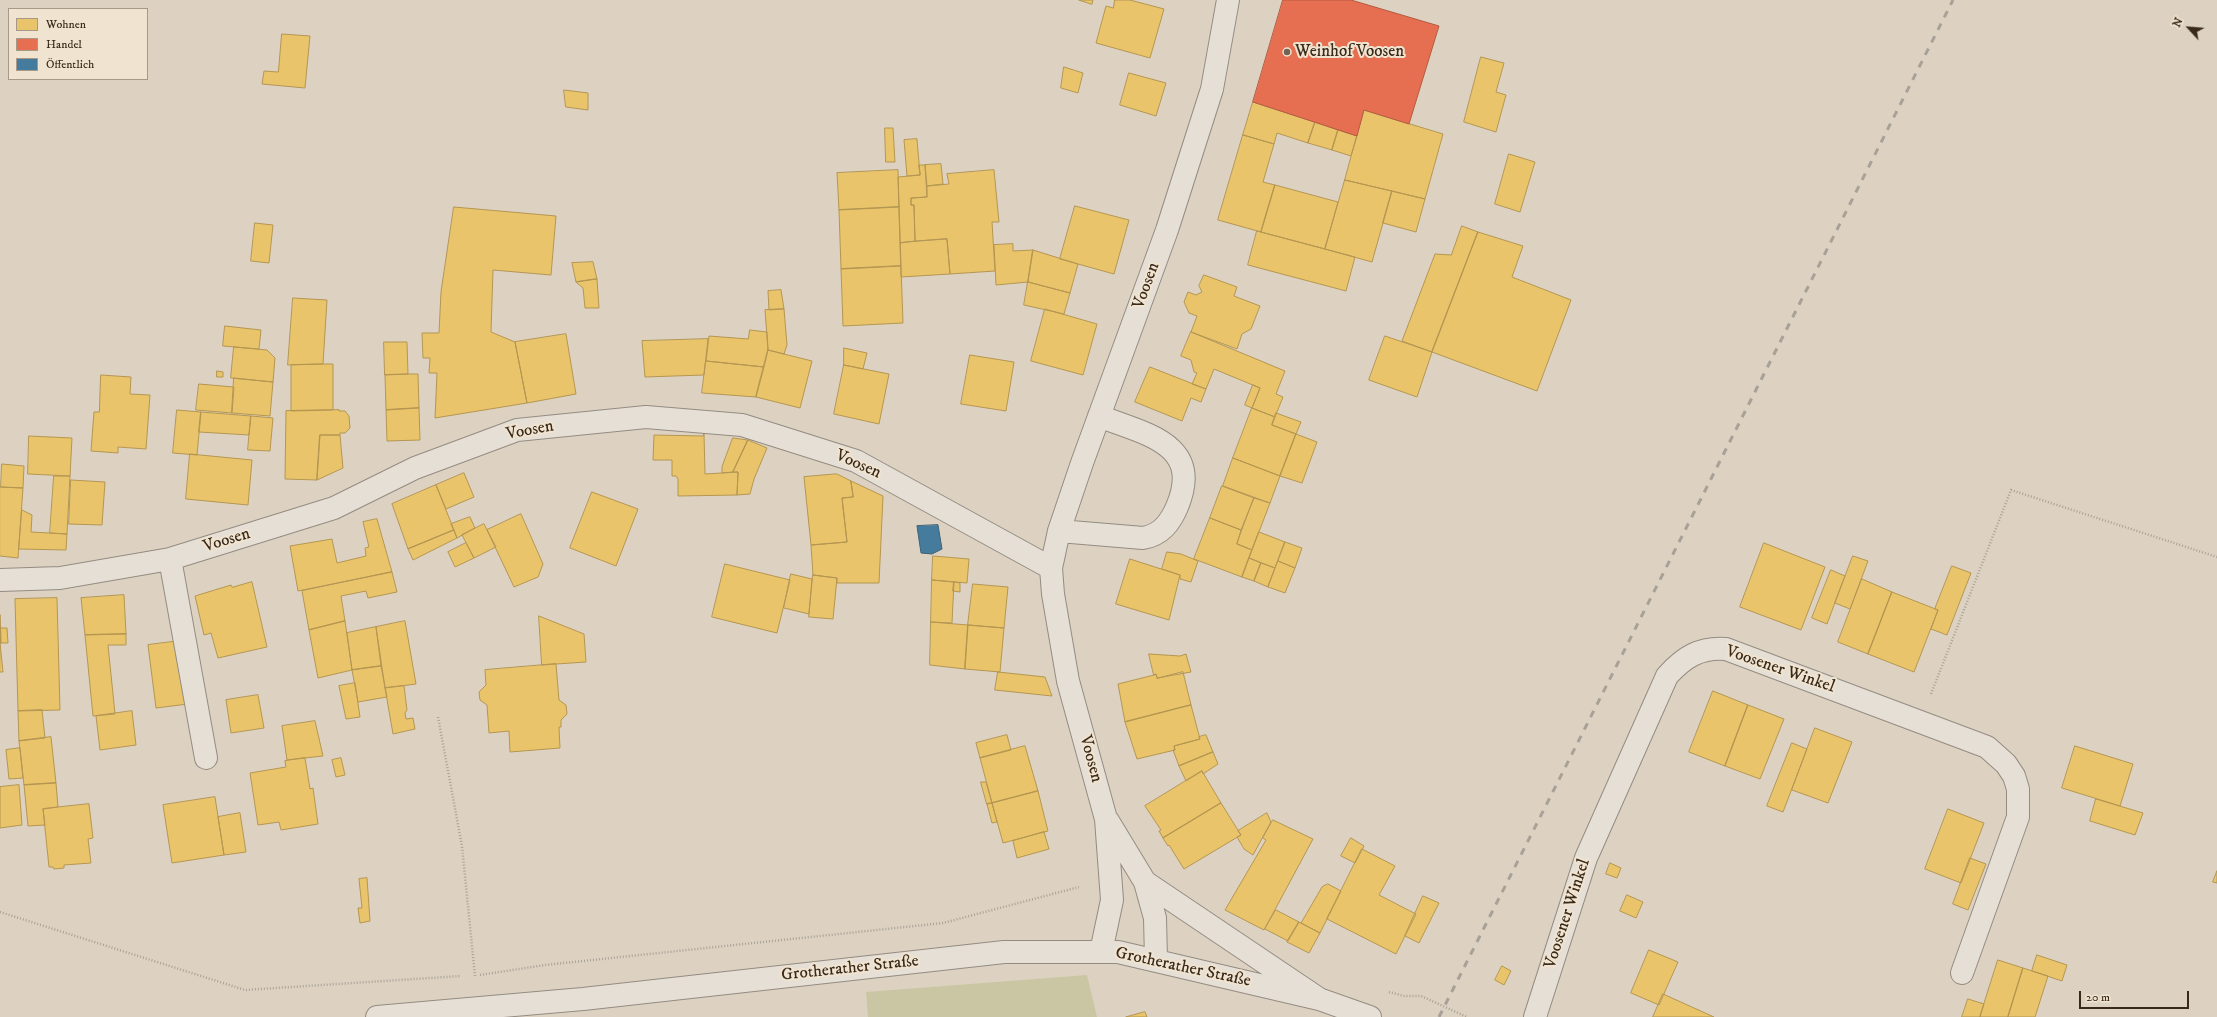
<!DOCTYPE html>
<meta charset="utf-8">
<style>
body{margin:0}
#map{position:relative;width:2217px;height:1017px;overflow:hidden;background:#ddd2c2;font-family:"IM FELL DW Pica",serif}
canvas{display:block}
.legend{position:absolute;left:8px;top:8px;width:140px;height:72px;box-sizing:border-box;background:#f0e4d0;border:1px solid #a79987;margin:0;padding:5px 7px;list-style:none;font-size:12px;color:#392919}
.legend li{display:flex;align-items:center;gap:8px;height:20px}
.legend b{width:20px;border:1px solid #a79987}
.north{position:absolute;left:2169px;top:8px;width:40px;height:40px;-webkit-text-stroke:3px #f0e4d0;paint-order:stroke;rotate:296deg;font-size:11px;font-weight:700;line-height:16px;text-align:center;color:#392919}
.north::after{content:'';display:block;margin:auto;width:14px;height:18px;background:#392919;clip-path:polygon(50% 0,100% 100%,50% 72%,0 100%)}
.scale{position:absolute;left:2079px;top:991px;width:110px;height:18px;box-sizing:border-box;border:2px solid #392919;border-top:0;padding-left:5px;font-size:12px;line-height:14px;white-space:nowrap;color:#392919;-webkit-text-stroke:3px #f0e4d0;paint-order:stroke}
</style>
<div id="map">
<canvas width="2217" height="1017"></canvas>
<ul class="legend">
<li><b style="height:11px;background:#e9c46a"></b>Wohnen</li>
<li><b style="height:11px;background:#e76f51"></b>Handel</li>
<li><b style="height:11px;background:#457b9d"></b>Öffentlich</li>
</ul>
<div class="north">N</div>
<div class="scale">20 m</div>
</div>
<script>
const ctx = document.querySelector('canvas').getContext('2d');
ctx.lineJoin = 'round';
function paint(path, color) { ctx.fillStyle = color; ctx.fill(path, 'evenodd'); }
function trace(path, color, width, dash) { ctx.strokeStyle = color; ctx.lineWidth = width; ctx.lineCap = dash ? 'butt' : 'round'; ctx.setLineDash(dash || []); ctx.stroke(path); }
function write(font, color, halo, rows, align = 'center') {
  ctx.font = font + ' "IM FELL DW Pica",serif'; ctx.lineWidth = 4; ctx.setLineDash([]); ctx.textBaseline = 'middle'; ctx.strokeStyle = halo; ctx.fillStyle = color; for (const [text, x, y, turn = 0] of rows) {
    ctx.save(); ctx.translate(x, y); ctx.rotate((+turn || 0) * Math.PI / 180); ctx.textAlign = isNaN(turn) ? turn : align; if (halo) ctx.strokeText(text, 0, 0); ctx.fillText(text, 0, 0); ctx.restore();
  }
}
paint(new Path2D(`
 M1087 975 1097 1017H868L866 992Z`), '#cac6a3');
const homes = new Path2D(`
 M1079 0H1093L1092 4Z
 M1115 0H1130L1164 9 1150 58 1096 43 1106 6 1113 8Z
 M282 34 310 36 305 88 262 84 264 71 278 72Z
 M1481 57 1504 63 1496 92 1506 95 1496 132 1464 122Z
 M1064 67 1083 73 1078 93 1061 88Z
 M1129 73 1166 83 1156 116 1120 105Z
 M564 90 588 93V110L566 107Z
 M1253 102 1315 122 1308 143 1277 133 1274 144 1243 135Z
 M1364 110 1443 134 1425 199 1345 180Z
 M1315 122 1338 130 1332 150 1308 143Z
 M885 128H893L895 162H886Z
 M1338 130 1357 136 1351 156 1332 150Z
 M1243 135 1274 144 1263 182 1275 185 1261 232 1218 220Z
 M917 139 920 175 907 176 904 140Z
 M1509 154 1535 162 1520 212 1495 204Z
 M941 164 943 184 927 186 925 165Z
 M919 165H925L927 197 911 198V205H914L915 241 900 243 898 177 920 175Z
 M898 170 899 207 839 210 837 173Z
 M994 170 999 222H992L995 271 950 274 947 239 915 241 914 205H911V198L927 197V186L949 184 947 174Z
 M1345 180 1392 191 1372 262 1325 249Z
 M1275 185 1338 202 1325 249 1261 232Z
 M1392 191 1425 199 1416 232 1383 223Z
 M1075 206 1129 220 1114 274 1060 259Z
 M454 207 556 216 551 275 493 270 491 332 515 342 527 403 435 418 437 373H429L430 358H423L422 333H439L441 292Z
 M899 207 901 266 841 269 839 210Z
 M255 223 273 225 269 263 251 261Z
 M1462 226 1478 232 1432 352 1402 341 1435 254 1451 255Z
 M1257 231 1355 257 1346 291 1248 265Z
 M1478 232 1523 246 1512 277 1571 300 1537 391 1432 352Z
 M947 239 950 274 901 277 900 243Z
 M1013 244V251L1033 250 1028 282 996 285 994 245Z
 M1033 250 1078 264 1070 293 1028 282Z
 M593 262 597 279 576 282 572 263Z
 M901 266 903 323 843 326 841 269Z
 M1204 275 1237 287 1234 296 1260 306 1251 329 1242 334 1237 349 1191 332 1197 316 1189 313 1184 302 1188 292 1196 295 1202 292 1199 286Z
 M597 279 599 308H585L583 288 576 282Z
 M1028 282 1070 293 1064 314 1024 305Z
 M781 290 784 309 769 310 768 291Z
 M293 298 327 300 323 364 288 365Z
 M784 309 787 345 784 354 768 350 765 310Z
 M1045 309 1097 324 1083 375 1031 361Z
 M225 326 261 330 259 349 223 346Z
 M750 330 767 332 768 350 764 367 706 361 709 336 748 339Z
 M1191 332 1285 371 1276 394 1283 397 1275 417 1252 408 1260 388 1214 369 1206 389 1192 384 1197 373 1194 372 1191 360 1181 356Z
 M566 334 576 394 527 403 515 342Z
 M1385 336 1432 352 1417 397 1369 380Z
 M708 339 704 375 645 377 642 341Z
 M384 342H407L408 374 385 375Z
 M234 347 267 350 275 358 273 382 231 378Z
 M844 348 867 353 863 369 844 365Z
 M768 350 812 361 800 408 756 397Z
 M970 355 1014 362 1006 411 961 404Z
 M706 361 764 367 756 397 702 393Z
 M323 364H333V410L291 411V365Z
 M844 365 889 374 879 424 834 414Z
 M1150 367 1206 389 1201 402 1191 398 1182 421 1135 402Z
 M217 371 223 372V377H217Z
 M408 374H418L419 408 386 410 385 375Z
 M101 375 131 377 130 394 150 395 146 449 118 447V453L91 451 94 412H99Z
 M234 378 273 382 270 416 232 413Z
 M199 384 234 387 232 413 196 410Z
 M1253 385 1260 388 1252 408 1245 405Z
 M419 408 420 440 387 441 386 410Z
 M1252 408 1275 417 1272 425 1296 434 1280 476 1233 458Z
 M177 410 201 412 197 455 173 453Z
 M339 410V411H345L349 416 350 428 345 433H340V435H320L317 480 285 479 286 411Z
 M201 412 251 416 249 435 199 432Z
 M1276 413 1301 422 1296 434 1272 425Z
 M251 416 273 418 270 451 248 450Z
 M704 433 705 474 738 472 737 495 678 496V479L676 476H672V460H653L654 435 703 436Z
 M1296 434 1317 442 1302 483 1280 476Z
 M320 435H340L343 468 317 480Z
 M29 436 72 438 70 476 28 474Z
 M733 438 748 440 733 472 722 473V467Z
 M748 440 767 448 754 479 750 494 737 495 738 472H733Z
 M190 454 252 460 248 505 186 499Z
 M1233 458 1280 476 1270 503 1223 486Z
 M2 464 24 466 23 488 1 487Z
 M464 473 474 497 446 509 436 485Z
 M837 474 851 481 853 497 842 498 847 542 811 545 804 477Z
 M54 476H70L67 534 50 533Z
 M71 480 105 482 102 525 69 524Z
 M851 481 883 496 879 583H837V578L813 575 811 545 847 542 842 498 853 497Z
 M436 485 454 530 408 549 392 504Z
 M1222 486 1254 498 1241 530 1210 518Z
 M0 487 23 488 18 558 0 556Z
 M592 492 638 509 616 566 570 548Z
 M1254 498 1270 503 1252 550 1237 544Z
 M22 510 32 515 31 532 67 534 66 550 19 549Z
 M521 514 543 564 538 577 514 587 487 530Z
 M470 517 475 528 457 538 451 524Z
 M1210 518 1241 530 1237 544 1252 550 1242 577 1194 559Z
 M377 519 392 572 298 591 290 546 332 539 337 563 366 556 365 548 369 547 363 522Z
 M484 524 496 547 474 558 462 535Z
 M454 530 457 538 413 560 408 549Z
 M1259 532 1285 542 1275 568 1249 558Z
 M1285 542 1302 548 1295 568 1278 561Z
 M466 543 474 558 455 567 448 552Z
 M1764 543 1825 567 1801 630 1740 607Z
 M1167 552 1181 554 1198 561 1191 582 1180 579V575L1162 569Z
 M933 556 969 559 967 583 932 580Z
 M1853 556 1868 561 1850 609 1835 603Z
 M1249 558 1261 563 1254 581 1242 577Z
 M1130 559 1180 575 1169 620 1116 604Z
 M1278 561 1295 568 1285 593 1268 587Z
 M1261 563 1275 568 1268 587 1254 581Z
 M725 564 790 580 777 633 712 617Z
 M1952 566 1971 573 1947 635 1931 629 1938 610 1935 609Z
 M1831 570 1845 576 1827 624 1812 618Z
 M392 572 397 592 368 598 366 591 341 596 345 621 309 630 302 591Z
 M791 574 812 579 809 614 784 608Z
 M813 575 837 578 833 619 809 617Z
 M1862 579 1892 592 1868 654 1838 642Z
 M932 580 954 582 952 623 931 622Z
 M252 582 267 647 218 658 211 633 204 635 195 596 231 585 232 587Z
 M954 582 960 583V592L953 591Z
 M973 584 1008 587 1004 628 968 625Z
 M1892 592 1938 610 1914 672 1868 654Z
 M124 595 126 634 85 635 81 598Z
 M57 598 60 710 18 711 15 599Z
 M0 615 1 643H0Z
 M539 616 584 634 586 662 542 665Z
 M345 621 352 670 318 678 309 630Z
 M405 621 416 684 385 688 376 627Z
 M931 622 968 625 965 669 930 665Z
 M968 625 1004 628 1000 672 965 669Z
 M376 627 381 666 352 670 347 633Z
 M1 628H7L8 643H1Z
 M126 634V645H108L115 714 93 716 85 635Z
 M179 641 188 704 156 708 148 645Z
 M0 643 3 672H0Z
 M1149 654 1180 656 1186 654 1191 672 1157 678 1156 674 1154 675Z
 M556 664 559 700 566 705 567 714 561 720V727H559L560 748 510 752 509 731 489 733 487 705 480 700 479 692 486 685 485 670Z
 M381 666 387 697 358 702 352 670Z
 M998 672 1045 677 1052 696 995 690Z
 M1183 672 1191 705 1125 722 1118 684 1154 675 1156 674 1157 678Z
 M355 683 360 717 346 719 339 686Z
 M404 686 407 710 405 713 406 719 413 718 415 729 393 734 385 688Z
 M1713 691 1748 705 1725 766 1689 752Z
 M258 695 264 728 231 733 226 700Z
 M1191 705 1200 739 1174 746 1175 750 1137 759 1125 722Z
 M1748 705 1784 719 1760 779 1725 766Z
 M42 710 45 738 19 741 18 711Z
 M132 711 136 745 100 750 96 716Z
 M315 721 323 756 287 760 282 726Z
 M1815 728 1852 742 1828 803 1792 790Z
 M1007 735 1011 750 980 758 976 743Z
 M1206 735 1213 752 1179 766 1173 750H1175L1174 746 1200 739 1199 737Z
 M51 737 56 783 24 785 19 741Z
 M1792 743 1807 749 1783 812 1767 806Z
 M1025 746 1038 791 992 803 980 758Z
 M2075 746 2133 764 2120 806 2062 788Z
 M20 748 23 778 9 779 6 750Z
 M1213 752 1218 764 1203 774 1202 771 1186 781 1179 766Z
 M305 758 310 789 313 788 318 824 281 830 279 822 258 825 250 773 286 767 285 761Z
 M341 758 345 775 336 777 332 760Z
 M1202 771 1221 803 1163 838 1159 831 1161 830 1145 806Z
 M981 782H986L992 803 987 804Z
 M56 783 58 807 43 809 45 825 28 826 24 785Z
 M19 785 22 825 0 828V787Z
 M1038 791 1048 831 1003 843 992 803Z
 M215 797 224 855 172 863 163 805Z
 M2096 799 2143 813 2135 835 2090 821Z
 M992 803 997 822 992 823 987 804Z
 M1221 803 1241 835 1184 869 1169 845 1168 846 1163 838Z
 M89 804 93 838 88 839 91 863 64 865V868L54 869 53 867H49L43 809Z
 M1948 809 1984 823 1961 883 1925 869Z
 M240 813 246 852 224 855 218 817Z
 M1267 813 1271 822 1253 855 1244 849 1237 837 1241 835 1238 831Z
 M1273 820 1313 839 1264 930 1225 910 1266 840 1263 838Z
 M1044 832 1049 849 1017 858 1013 841Z
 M1351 838 1364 846 1355 863 1341 856Z
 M1362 849 1395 866 1379 895 1416 914 1396 954 1327 919Z
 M1970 858 1986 864 1968 910 1953 904Z
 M1610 863 1621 868 1617 878 1606 874Z
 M2217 871V883L2213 882Z
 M367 878 370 921 360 923 358 908H362L359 879Z
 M1328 884 1341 891 1320 933 1301 923 1322 887Z
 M1627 895 1643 902 1636 918 1620 911Z
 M1423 896 1439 903 1419 943 1405 936Z
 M1276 910 1299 922 1288 941 1265 929Z
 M1299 922 1320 933 1309 953 1287 942Z
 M1649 950 1678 962 1659 1005 1631 993Z
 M2037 955 2067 965 2062 981 2032 971Z
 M1998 960 2023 968 2008 1017H1980Z
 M1502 966 1511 971 1504 985 1495 980Z
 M2023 968 2048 976 2035 1017H2008Z
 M1663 994 1714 1017H1653Z
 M1968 999 1984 1004 1980 1017H1962Z
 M1145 1012 1147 1017H1126Z`);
paint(homes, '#e9c46a');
trace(homes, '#b49652', 1);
const shops = new Path2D(`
 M1283 0H1351L1439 26 1409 124 1364 110 1357 136 1253 102Z`);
paint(shops, '#e76f51');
trace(shops, '#b35a40', 1);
const public = new Path2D(`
 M938 525 942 549 932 554 921 553 917 526Z`);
paint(public, '#457b9d');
trace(public, '#416275', 1);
const minor = new Path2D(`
 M1059 531 1143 538C1161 535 1170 523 1177 507 1204 443 1144 434 1099 416
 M170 559 206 758
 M0 580 60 578 170 559 334 508 415 468 517 430 646 417 742 425 856 461 1051 568
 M1108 821 1145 882 1155 918 1156 959
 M1145 882 1319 999 1370 1017
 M1101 952 1112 900 1106 819 1068 681 1053 594 1051 568 1059 531 1082 463 1167 230 1212 89 1228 0
 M377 1017 583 999 1004 952H1118L1319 999
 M1535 1017 1586 858 1667 676C1684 657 1700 647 1726 649L1987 747 2006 764 2014 776 2018 789V817L1962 973`);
trace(minor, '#948c81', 24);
trace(new Path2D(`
 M1931 694 2011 490 2217 557
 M438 717 462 846 475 976
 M0 912 245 990 461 976
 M480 975 545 965 943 923 1079 887
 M1389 992 1404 996H1421L1467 1017`), '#a7a198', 2.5, [1, 2]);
trace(minor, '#e5dfd6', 22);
trace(new Path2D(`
 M1439 1017 1953 0`), '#a7a198', 3, [7, 7]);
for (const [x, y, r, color] of [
 [1287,52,4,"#726454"]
]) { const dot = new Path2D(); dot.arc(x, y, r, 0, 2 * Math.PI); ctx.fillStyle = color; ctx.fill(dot); trace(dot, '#f0e4d0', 1.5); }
write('17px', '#392919', '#f0e4d0', [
 ["Weinhof Voosen",1295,52]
], 'left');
write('17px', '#392919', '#f0e4d0', [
 ["Voosen",1147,286,-70],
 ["Voosen",530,431,-10],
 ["Voosen",858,465,24],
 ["Voosen",227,541,-17],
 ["Voosener Winkel",1780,670,19],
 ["Voosen",1090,759,75],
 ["Voosener Winkel",1568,914,-72],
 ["Grotherather Straße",1183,968,12],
 ["Grotherather Straße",850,969,-6]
]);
</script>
